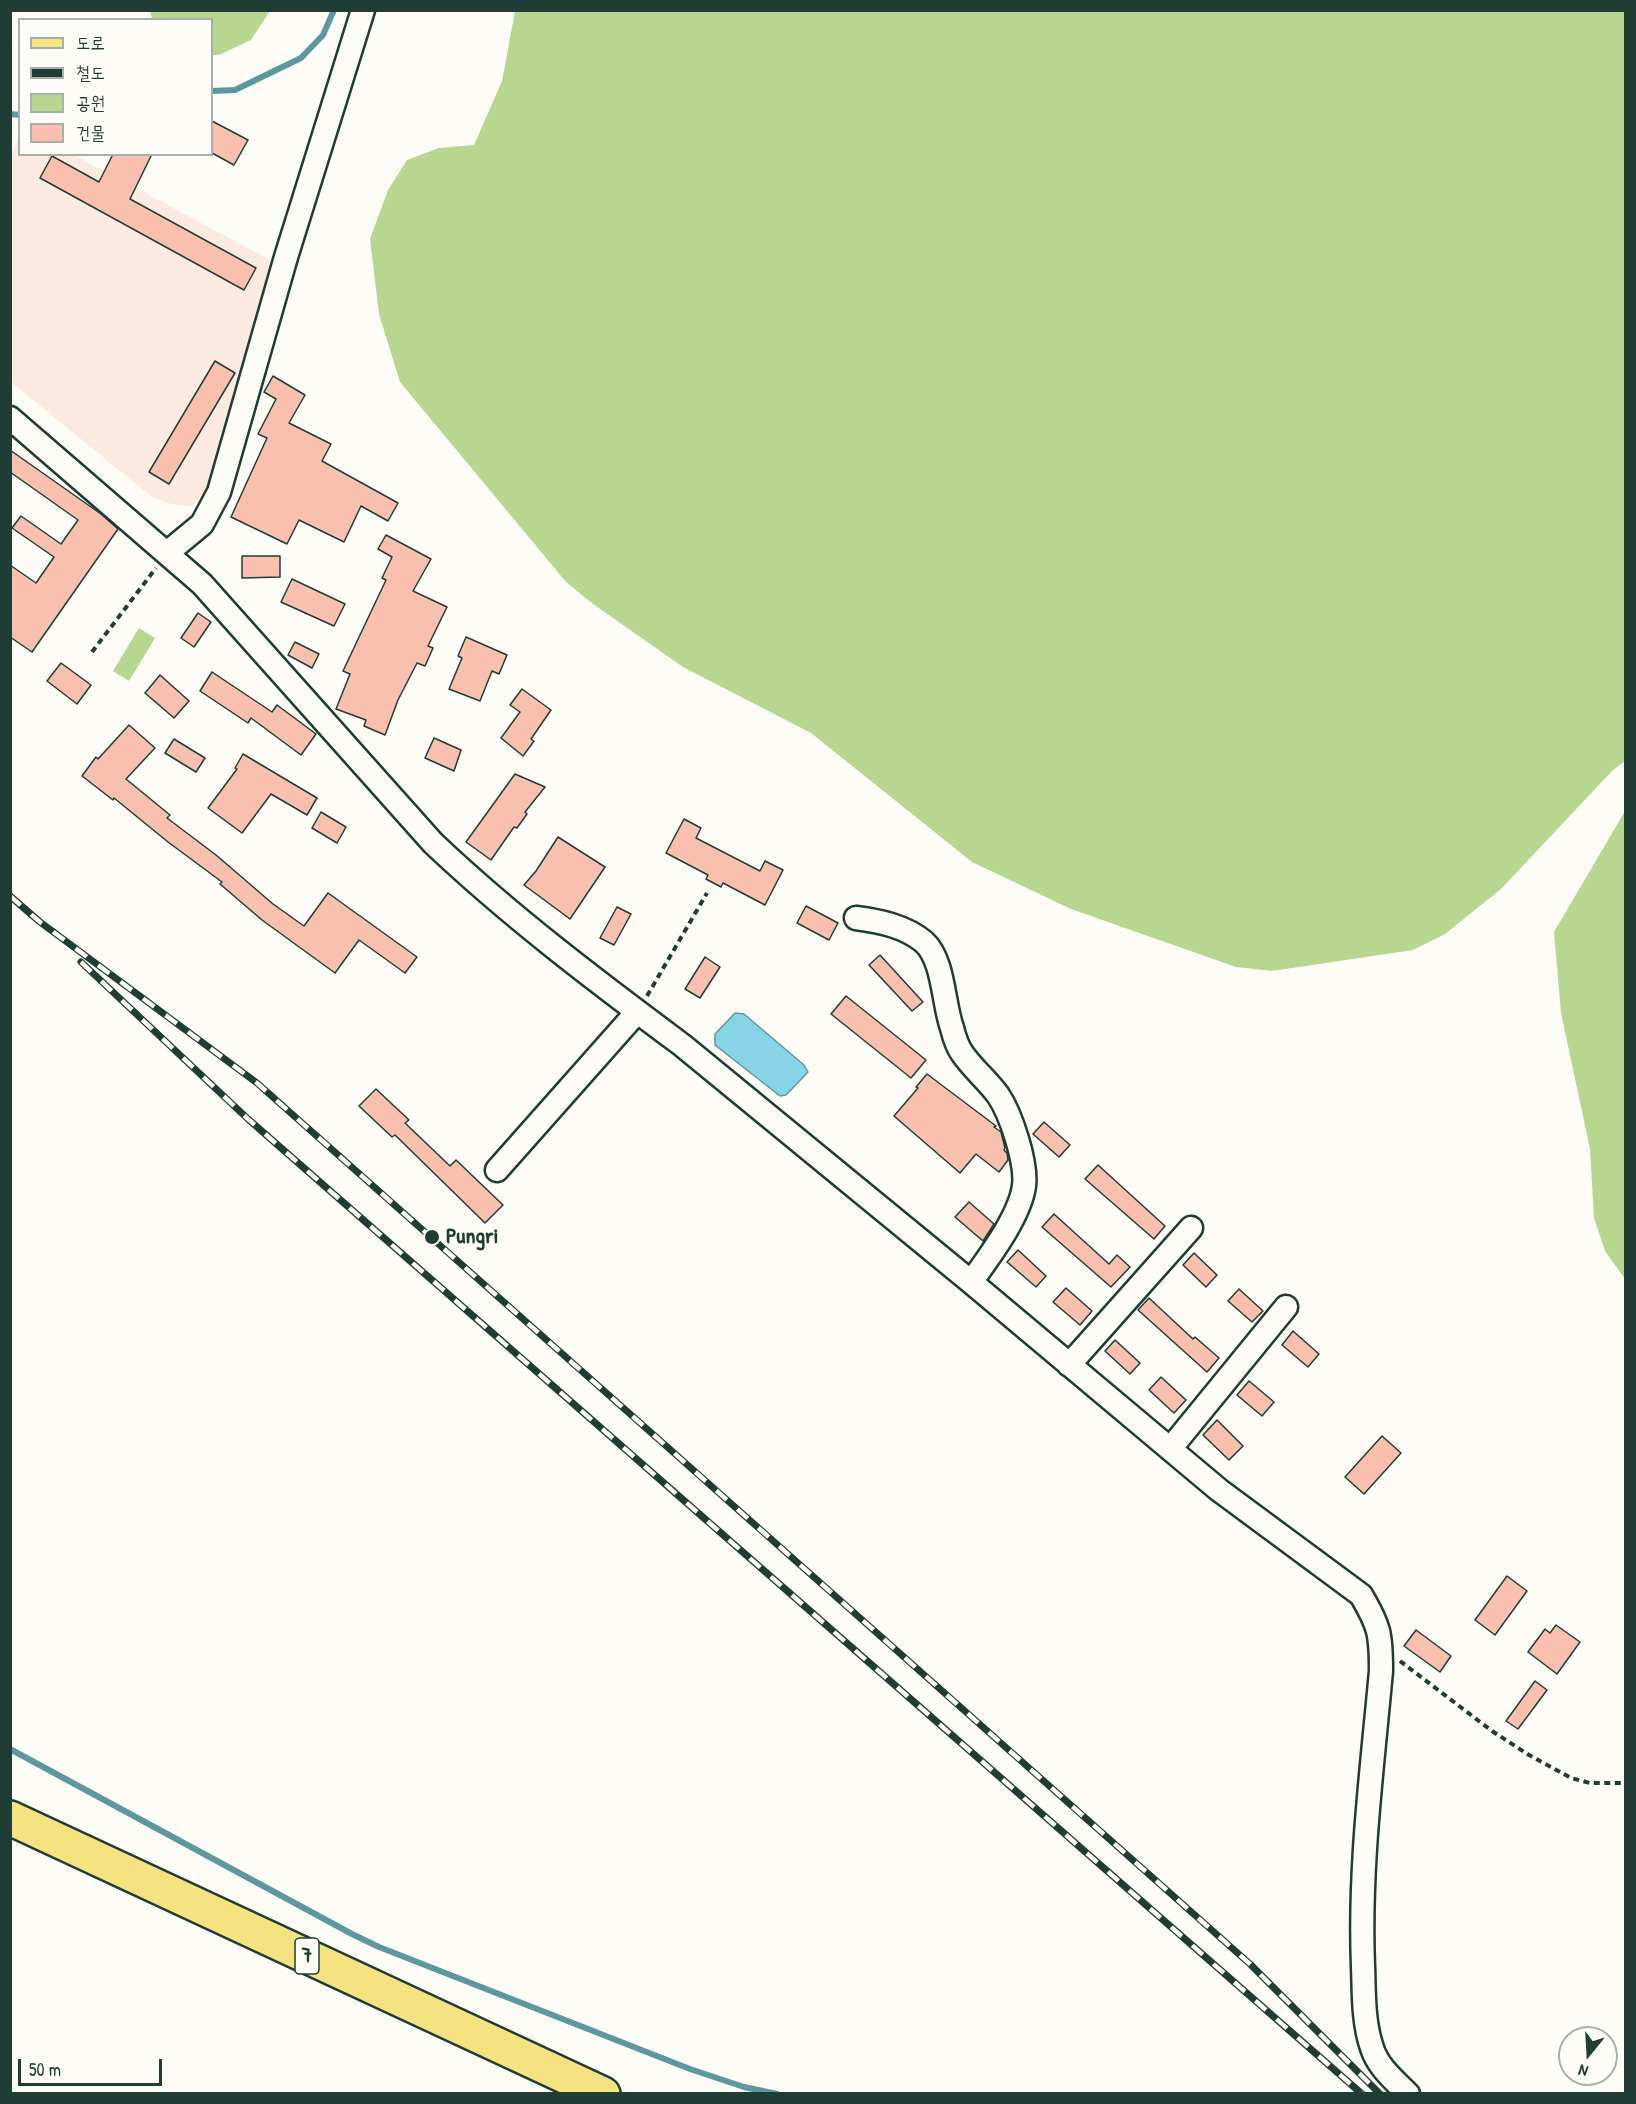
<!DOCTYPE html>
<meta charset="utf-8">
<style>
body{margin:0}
#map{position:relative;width:1636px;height:2104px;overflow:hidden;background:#fdfcf7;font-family:"Patrick Hand","Poor Story",sans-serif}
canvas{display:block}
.frame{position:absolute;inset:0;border:12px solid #1f3d34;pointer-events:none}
.legend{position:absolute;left:18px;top:18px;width:195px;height:138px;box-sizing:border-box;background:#fdfcf7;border:2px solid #a4b0a9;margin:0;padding:8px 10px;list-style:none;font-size:18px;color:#1f3d34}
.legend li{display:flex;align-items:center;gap:12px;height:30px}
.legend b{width:30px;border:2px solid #a4b0a9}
.north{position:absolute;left:1558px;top:2026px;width:60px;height:60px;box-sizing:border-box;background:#fdfcf7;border:2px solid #a4b0a9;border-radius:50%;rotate:198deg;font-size:16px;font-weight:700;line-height:24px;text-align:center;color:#1f3d34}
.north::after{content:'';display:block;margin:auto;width:21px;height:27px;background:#1f3d34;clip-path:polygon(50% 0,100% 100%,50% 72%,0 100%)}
.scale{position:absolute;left:18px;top:2059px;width:144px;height:27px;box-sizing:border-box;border:3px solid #1f3d34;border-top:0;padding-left:8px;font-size:18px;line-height:21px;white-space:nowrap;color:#1f3d34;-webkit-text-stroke:4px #fdfcf7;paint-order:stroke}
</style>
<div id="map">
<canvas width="1636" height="2104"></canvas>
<div class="frame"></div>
<ul class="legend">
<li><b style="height:8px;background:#f5e382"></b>도로</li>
<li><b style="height:8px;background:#1f3d34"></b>철도</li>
<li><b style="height:16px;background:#b7d790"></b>공원</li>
<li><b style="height:16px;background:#f9c0af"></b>건물</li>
</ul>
<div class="north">N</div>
<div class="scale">50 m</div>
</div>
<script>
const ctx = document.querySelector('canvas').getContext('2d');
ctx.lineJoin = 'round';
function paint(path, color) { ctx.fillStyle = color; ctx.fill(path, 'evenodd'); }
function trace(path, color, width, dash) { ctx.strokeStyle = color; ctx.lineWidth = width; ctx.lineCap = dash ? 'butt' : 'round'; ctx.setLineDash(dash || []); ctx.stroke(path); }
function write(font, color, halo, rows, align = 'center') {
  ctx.font = font + ' "Patrick Hand",sans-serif'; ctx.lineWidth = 6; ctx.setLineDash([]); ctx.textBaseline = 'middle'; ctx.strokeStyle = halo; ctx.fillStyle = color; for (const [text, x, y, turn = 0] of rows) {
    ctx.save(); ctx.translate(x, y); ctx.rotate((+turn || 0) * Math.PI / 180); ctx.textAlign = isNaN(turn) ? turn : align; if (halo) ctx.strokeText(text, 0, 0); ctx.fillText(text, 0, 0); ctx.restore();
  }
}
paint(new Path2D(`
 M19 139 20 154 74 155 276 263 205 500 188 506 171 504 152 497 11 382 10 156Z`), '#fceae1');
paint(new Path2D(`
 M150 11V10L270 11 251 40 219 55H212V20L152 19Z
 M515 11H1625V761L1613 770 1501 889 1445 934 1413 950 1272 971 1236 967 1071 909 972 862 811 733 683 667 593 604 566 582 400 382 379 314 370 239 388 190 407 160 439 148 474 145 502 81Z
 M139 628 155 638 129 681 113 671Z
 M1625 811V1279L1605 1251 1594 1218 1590 1149 1561 1013 1554 932Z`), '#b7d790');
const water = new Path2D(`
 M735 1013 744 1014 804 1065 808 1072 786 1095 780 1096 715 1045V1034Z`);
paint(water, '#88d4e7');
trace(water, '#5e989f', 1.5);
trace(new Path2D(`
 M212 91 235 90 301 58 323 35 334 10
 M10 114 20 115
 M10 1749 352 1934 379 1947 690 2069 744 2087 777 2094`), '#5e989f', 6);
const building = new Path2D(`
 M212 121 248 140 234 165 212 153Z
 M113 154H152L130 199 256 268 244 290 40 178 52 156 99 182Z
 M215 361 235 373 169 484 149 472Z
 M273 376 305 395 289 423 331 444 322 461 398 503 388 521 361 506 344 542 299 520 287 544 231 517 267 438 258 434 276 399 264 392Z
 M10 450 101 514 118 529 32 652 10 637V565L36 583 54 557 12 528 21 516 61 544 78 520 10 472Z
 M386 535 431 559 413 591 447 607 428 646 433 648 425 666 417 663 398 700 385 735 364 726 366 720 336 709 350 674 343 671 386 580 382 578 392 557 378 549Z
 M242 556H280V577L242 578Z
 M292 579 345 604 334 626 281 602Z
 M198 613 211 622 194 647 181 638Z
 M466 637 507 655 499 674 492 671 480 701 449 689 462 658 458 656Z
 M295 642 319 654 312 668 288 655Z
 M61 663 91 685 77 704 47 681Z
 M212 672 272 712 277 705 316 734 301 755 251 718 248 723 200 691Z
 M160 675 189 701 174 718 145 693Z
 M522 689 551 710 531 739 534 741 523 756 501 738 520 712 510 705Z
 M129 725 155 748 126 779 170 815 167 818 216 855 273 904 304 926 328 893 417 957 405 973 359 940 335 973 262 920 220 884 222 882 168 842 114 798 113 800 82 776 96 757 98 759Z
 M434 738 461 750 454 771 425 758Z
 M174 739 205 758 196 772 165 753Z
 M243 754 317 798 307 815 271 794 242 833 208 808 237 769 235 768Z
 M515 774 545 787 525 812 527 814 517 828 514 827 491 860 466 842Z
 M321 812 346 827 337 843 312 828Z
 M684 819 701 828 696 838 760 871 765 861 783 870 765 905 723 883 721 887 706 879 708 875 666 853Z
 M558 837 605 867 570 919 524 885 536 871Z
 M806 906 838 923 829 940 797 923Z
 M617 907 631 914 614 945 600 938Z
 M880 955 923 1002 912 1011 869 965Z
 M705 957 720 967 700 998 685 989Z
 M846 996 926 1060 911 1078 831 1014Z
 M927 1074 996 1126 994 1127 1001 1132 1005 1148 1004 1150 1007 1153 1008 1160 999 1172 976 1154 960 1173 894 1116 918 1088 916 1087Z
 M376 1089 409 1120 405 1123 450 1166 456 1160 503 1205 485 1223 395 1135 392 1137 359 1106Z
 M1044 1122 1070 1145 1059 1157 1033 1134Z
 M1098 1165 1165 1226 1154 1239 1085 1179Z
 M969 1202 994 1224 983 1241 955 1217Z
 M1054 1214 1109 1264 1117 1255 1130 1267 1111 1287 1042 1227Z
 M1018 1250 1046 1276 1036 1287 1007 1262Z
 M1194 1253 1217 1275 1206 1287 1183 1265Z
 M1066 1288 1092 1311 1080 1325 1053 1302Z
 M1239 1289 1263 1311 1252 1322 1228 1301Z
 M1149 1298 1193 1339 1195 1337 1219 1358 1207 1372 1138 1310Z
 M1293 1331 1319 1354 1308 1367 1282 1345Z
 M1115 1340 1140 1363 1130 1374 1105 1351Z
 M1161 1377 1186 1400 1174 1413 1149 1390Z
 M1249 1381 1274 1402 1262 1416 1237 1395Z
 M1217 1420 1243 1446 1229 1460 1203 1435Z
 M1382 1436 1401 1453 1364 1494 1345 1477Z
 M1507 1576 1527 1591 1495 1635 1475 1620Z
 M1556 1625 1580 1642 1557 1674 1528 1652 1545 1629 1550 1633Z
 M1416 1630 1451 1656 1440 1672 1404 1646Z
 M1535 1681 1547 1690 1518 1729 1506 1721Z`);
paint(building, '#f9c0af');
trace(building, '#1f3d34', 1.5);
const minor = new Path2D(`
 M10 418 202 584 433 843C510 916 596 981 682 1045L971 1282 1219 1490 1361 1595C1380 1627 1381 1635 1381 1671 1372 1770 1359 1868 1363 1966 1364 1993 1363 2022 1372 2048 1378 2067 1394 2080 1408 2094
 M167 553 202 524 219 492 286 257 363 10
 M856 918C879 921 905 926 924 942 944 960 943 1003 952 1028 954 1036 957 1046 962 1053 972 1068 987 1080 998 1095 1011 1114 1027 1163 1024 1186 1020 1216 989 1257 971 1282
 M497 1170 637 1012
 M1069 1365 1191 1228
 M1170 1449 1286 1307`);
const primary = new Path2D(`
 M10 1818 603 2094`);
trace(minor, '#1f3d34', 27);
trace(primary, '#1f3d34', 38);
trace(new Path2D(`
 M92 652 156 568
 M647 996 707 893
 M1400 1661 1492 1731 1529 1755 1571 1778 1590 1783H1626`), '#1f3d34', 4, [6, 4.5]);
trace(minor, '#fdfcf7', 22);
trace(primary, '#f5e382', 33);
const rail = new Path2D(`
 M10 896 40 922 257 1083 1250 1964 1380 2094
 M81 962 248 1119 1362 2094`);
trace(rail, '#1f3d34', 7);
trace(rail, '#fdfcf7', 4.5, [14]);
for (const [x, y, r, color] of [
 [432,1237,8,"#1f3d34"]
]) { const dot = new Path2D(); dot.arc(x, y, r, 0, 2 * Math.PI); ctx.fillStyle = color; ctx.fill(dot); trace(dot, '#fdfcf7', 2); }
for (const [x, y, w] of [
 [307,1956,24]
]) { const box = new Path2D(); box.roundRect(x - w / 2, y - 18, w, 36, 4.5); ctx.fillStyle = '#fdfcf7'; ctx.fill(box); trace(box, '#1f3d34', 1.5); }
write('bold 21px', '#1f3d34', null, [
 ["7",307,1956]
]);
write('bold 22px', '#1f3d34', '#fdfcf7', [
 ["Pungri",446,1237]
], 'left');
</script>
